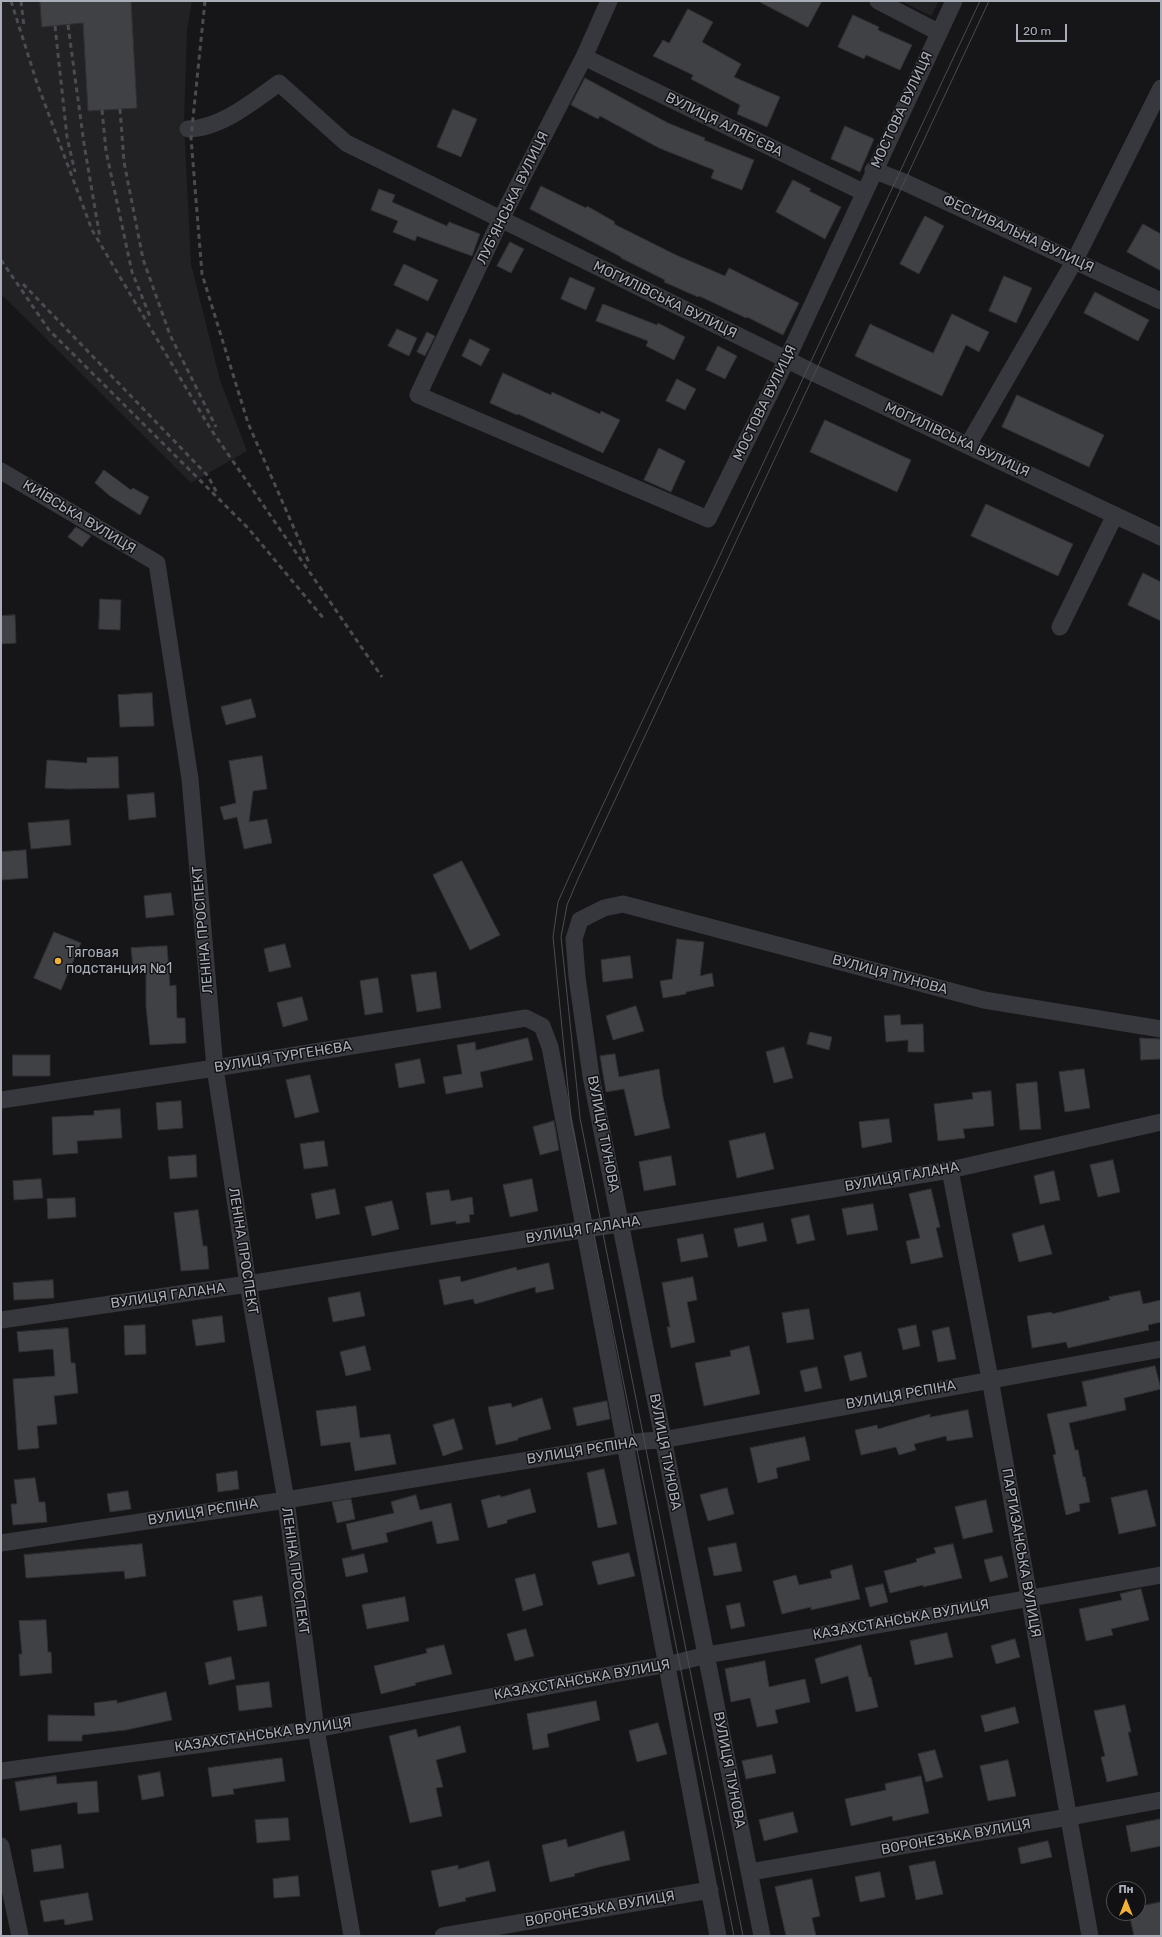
<!DOCTYPE html>
<meta charset="utf-8">
<style>
body{margin:0}
#map{position:relative;width:1162px;height:1937px;overflow:hidden;background:#161618;font-family:Rubik,sans-serif}
canvas{display:block}
.frame{position:absolute;inset:0;border:2px solid #a8adb8;pointer-events:none}
.north{position:absolute;left:1106px;top:1881px;width:40px;height:40px;box-sizing:border-box;background:#111113;border:1px solid #4d4f55;border-radius:50%;rotate:0deg;font-size:11px;font-weight:700;line-height:16px;text-align:center;color:#a8adb8}
.north::after{content:'';display:block;margin:auto;width:14px;height:18px;background:#f2b134;clip-path:polygon(50% 0,100% 100%,50% 72%,0 100%)}
.scale{position:absolute;left:1016px;top:24px;width:51px;height:18px;box-sizing:border-box;border:2px solid #a8adb8;border-top:0;padding-left:5px;font-size:12px;line-height:14px;white-space:nowrap;color:#a8adb8;-webkit-text-stroke:3px #111113;paint-order:stroke}
</style>
<div id="map">
<canvas width="1162" height="1937"></canvas>
<div class="frame"></div>
<div class="north">Пн</div>
<div class="scale">20 m</div>
</div>
<script>
const ctx = document.querySelector('canvas').getContext('2d');
ctx.lineJoin = 'round';
function paint(path, color) { ctx.fillStyle = color; ctx.fill(path, 'evenodd'); }
function trace(path, color, width, dash) { ctx.strokeStyle = color; ctx.lineWidth = width; ctx.lineCap = dash ? 'butt' : 'round'; ctx.setLineDash(dash || []); ctx.stroke(path); }
function write(font, color, halo, rows, align = 'center') {
  ctx.font = font + ' Rubik,sans-serif'; ctx.lineWidth = 3; ctx.setLineDash([]); ctx.textBaseline = 'middle'; ctx.strokeStyle = halo; ctx.fillStyle = color; for (const [text, x, y, turn = 0] of rows) {
    ctx.save(); ctx.translate(x, y); ctx.rotate((+turn || 0) * Math.PI / 180); ctx.textAlign = isNaN(turn) ? turn : align; if (halo) ctx.strokeText(text, 0, 0); ctx.fillText(text, 0, 0); ctx.restore();
  }
}
paint(new Path2D(`
 M1 1H192L187 30 184 123 191 264 220 380 247 451 191 483 1 294Z
 M901 1H939L931 16Z`), '#222225');
const building = new Path2D(`
 M40 1H131L137 108 88 111 83 23 42 27Z
 M758 1H822L808 27Z
 M688 9 713 22 702 42 741 64 734 77 780 97 767 127 737 114 740 105 691 79 693 75 653 56 663 40 669 43Z
 M853 15 879 27 878 30 912 45 900 70 866 55 864 59 838 47Z
 M585 78 668 123 705 138 704 140 754 160 742 190 711 178 714 170 659 148 600 116 598 119 571 105Z
 M453 109 477 119 461 157 437 147Z
 M845 126 874 139 860 172 831 159Z
 M793 180 811 189 809 191 841 207 825 239 776 212Z
 M541 186 586 208 587 206 615 222 614 224 676 255 725 276 729 268 799 303 783 335 747 317 746 318 699 296 698 297 664 282 665 280 621 258V257L530 209Z
 M379 189 395 195 392 202 447 226 449 222 480 234 472 256 417 236 415 241 393 232 398 221 371 210Z
 M925 216 944 226 919 274 900 264Z
 M1143 224 1161 234V271L1127 252Z
 M510 242 524 249 511 273 497 266Z
 M404 264 438 280 428 301 394 285Z
 M1004 276 1032 288 1016 323 989 311Z
 M570 277 595 288 586 310 561 299Z
 M1095 292 1149 320 1138 341 1084 313Z
 M603 304 657 325 658 323 685 337 674 360 646 346 648 341 596 321Z
 M952 314 989 332 979 352 966 345 942 396 855 356 870 324 933 353Z
 M397 329 417 338 409 356 388 346Z
 M427 332 435 336 425 356 417 352Z
 M470 339 490 349 481 366 462 356Z
 M718 346 737 356 725 379 706 370Z
 M503 373 551 395 552 392 600 414 601 411 620 420 603 453 518 414 517 415 490 403Z
 M677 379 696 389 685 410 666 401Z
 M1017 395 1104 435 1089 467 1002 427Z
 M825 420 911 460 897 492 810 452Z
 M659 448 685 461 671 492 644 480Z
 M104 470 131 490 133 488 149 497 140 515 110 496 95 483Z
 M986 504 1073 544 1058 576 971 536Z
 M76 527 91 536 82 547 68 537Z
 M1143 573 1161 582V621L1128 605Z
 M100 599 121 600 120 630 99 629Z
 M15 615 16 643 1 644V616Z
 M152 693 154 726 120 727 118 695Z
 M251 699 256 717 226 725 221 707Z
 M262 756 267 789 253 791 249 822 267 819 272 843 244 849 237 817 224 820 220 807 236 803 229 761Z
 M118 757 119 788 69 789 45 788 47 760 87 763V758Z
 M154 793 156 817 129 820 127 795Z
 M69 820 71 845 31 849 28 823Z
 M26 850 28 878 1 880V852Z
 M462 861 500 935 470 950 433 875Z
 M171 893 174 915 146 918 144 896Z
 M54 932 81 943 61 990 34 978Z
 M677 939 704 942 700 976 712 973 714 986 686 992V994L663 998 660 981 672 979Z
 M285 944 291 967 269 972 264 949Z
 M167 946 170 986 176 985 177 1018H185L186 1043 150 1045 146 1006V967L133 968 131 948Z
 M630 956 633 978 603 982 601 960Z
 M436 972 441 1008 417 1012 411 975Z
 M378 978 383 1012 365 1015 360 981Z
 M302 997 308 1020 283 1027 277 1003Z
 M636 1006 644 1031 613 1040 606 1016Z
 M900 1015 901 1025 923 1024 924 1052H908V1040L886 1042 884 1016Z
 M810 1032 832 1037 829 1050 807 1044Z
 M528 1038 533 1060 480 1072 483 1087 446 1094 443 1077 462 1074 457 1045 475 1042 476 1050Z
 M1140 1038 1161 1039V1059L1141 1060Z
 M784 1047 793 1078 774 1083 766 1052Z
 M615 1054 619 1077 659 1069 663 1097 670 1128 635 1136 624 1089 606 1092 600 1056Z
 M13 1055H50V1076H13Z
 M420 1059 425 1083 399 1088 395 1064Z
 M1084 1069 1090 1108 1065 1112 1059 1072Z
 M310 1075 319 1112 295 1118 286 1080Z
 M1037 1082 1041 1129 1020 1130 1016 1084Z
 M991 1091 994 1126 963 1129 965 1138 938 1141 934 1104 973 1099 972 1093Z
 M181 1101 183 1128 158 1130 156 1103Z
 M120 1109 122 1138 77 1141 78 1153 53 1155 52 1117 94 1115V1111Z
 M889 1119 892 1142 862 1148 859 1122Z
 M554 1121 559 1150 540 1155 533 1127Z
 M765 1133 774 1169 737 1178 729 1141Z
 M324 1141 328 1166 304 1169 300 1144Z
 M196 1155 197 1177 170 1179 168 1157Z
 M671 1156 676 1185 644 1191 639 1162Z
 M1113 1160 1120 1192 1098 1197 1090 1165Z
 M1054 1171 1060 1200 1040 1204 1034 1176Z
 M41 1179 43 1198 14 1200 13 1181Z
 M532 1179 538 1211 510 1217 503 1185Z
 M335 1189 340 1214 316 1219 311 1194Z
 M931 1189 940 1227 936 1228 943 1257 911 1264 906 1241 920 1238 909 1194Z
 M449 1190 451 1201 472 1197 474 1214 469 1215 470 1222 456 1224V1221L431 1225 426 1193Z
 M75 1198 76 1217 48 1219 47 1199Z
 M392 1201 399 1229 372 1236 365 1207Z
 M873 1204 878 1230 847 1235 842 1209Z
 M198 1210 203 1246H207L209 1269 181 1271 174 1213Z
 M809 1215 815 1240 797 1244 791 1219Z
 M763 1223 767 1241 738 1247 734 1229Z
 M1044 1225 1052 1254 1019 1262 1012 1234Z
 M703 1234 708 1257 681 1262 677 1239Z
 M549 1263 554 1289 536 1293 535 1287 475 1304 473 1299 444 1305 439 1280 460 1276 461 1282 516 1267 517 1270Z
 M693 1277 697 1300 687 1302 695 1342 671 1348 667 1327H670L662 1283Z
 M53 1280 54 1298 14 1300 13 1283Z
 M1140 1291 1143 1304 1161 1300V1322L1148 1325 1149 1330 1068 1348 1066 1342 1032 1348 1027 1316 1052 1312V1314L1110 1300 1109 1297Z
 M360 1292 365 1316 333 1322 328 1298Z
 M809 1309 814 1339 787 1343 782 1313Z
 M222 1316 225 1342 196 1346 192 1320Z
 M145 1325 146 1354 125 1355 124 1326Z
 M916 1325 920 1346 903 1350 898 1329Z
 M949 1327 956 1359 938 1362 932 1331Z
 M68 1328 71 1363H75L78 1393 54 1396 57 1424 37 1426 39 1448 18 1450 13 1379 55 1376 53 1349 19 1352 17 1332Z
 M365 1346 371 1370 346 1376 340 1352Z
 M749 1346 760 1394 704 1406 695 1363 731 1356 730 1351Z
 M861 1352 867 1377 850 1381 844 1356Z
 M1155 1366 1161 1389 1124 1398 1126 1410 1069 1423 1075 1450H1078L1083 1477H1085L1090 1502 1079 1504 1080 1511 1066 1515 1053 1455 1056 1454 1047 1414 1087 1406 1082 1382Z
 M817 1367 822 1388 805 1392 800 1371Z
 M542 1398 551 1429 518 1438V1440L496 1445 488 1407 511 1403 512 1407Z
 M607 1401 610 1419 577 1426 573 1408Z
 M356 1406 360 1438 390 1434 396 1464 355 1471 350 1442 321 1446 316 1411Z
 M968 1410 973 1437 947 1441 946 1436 914 1444 916 1450 899 1455 896 1447 861 1455 855 1430 877 1425 878 1429 930 1414V1417Z
 M454 1419 463 1449 443 1456 433 1425Z
 M805 1437 810 1460 776 1468 778 1478 758 1483 750 1448Z
 M604 1469 617 1524 598 1528 587 1473Z
 M237 1471 239 1489 218 1492 216 1474Z
 M35 1478 39 1502H45L47 1522 13 1525 11 1504H17L14 1480Z
 M727 1488 734 1514 708 1521 700 1495Z
 M530 1489 536 1512 507 1520V1523L488 1528 481 1500 500 1495 501 1497Z
 M1147 1490 1156 1526 1119 1534 1111 1498Z
 M128 1491 131 1509 110 1512 107 1494Z
 M416 1495 420 1510 451 1503 459 1540 437 1544 432 1521 386 1533 388 1542 352 1550 346 1524 394 1513 391 1502Z
 M351 1499 355 1519 337 1523 332 1502Z
 M986 1500 993 1532 963 1539 955 1507Z
 M736 1543 742 1571 714 1576 708 1548Z
 M142 1544 146 1576 125 1579 124 1571 26 1578 24 1555Z
 M953 1544 962 1578 923 1587V1585L890 1593 884 1571 917 1562 916 1559 936 1553 934 1548Z
 M629 1553 635 1576 598 1585 592 1562Z
 M364 1554 368 1572 346 1577 342 1559Z
 M1002 1556 1008 1577 990 1582 984 1560Z
 M852 1565 860 1599 811 1610V1607L782 1614 773 1581 796 1575 799 1585 832 1578 830 1571Z
 M535 1574 543 1605 523 1611 515 1579Z
 M883 1584 888 1602 870 1607 865 1588Z
 M1141 1589 1149 1620 1111 1629 1113 1635 1086 1641 1079 1609 1122 1600 1120 1594Z
 M262 1596 267 1626 238 1631 233 1601Z
 M405 1597 409 1621 367 1629 362 1605Z
 M740 1603 745 1626 731 1629 726 1606Z
 M46 1620 48 1652H51L52 1673 20 1676 19 1654H22L19 1621Z
 M526 1629 534 1656 515 1661 507 1634Z
 M947 1633 953 1657 915 1665 910 1641Z
 M1015 1639 1020 1657 996 1664 991 1646Z
 M444 1645 452 1674 415 1683 416 1685 381 1694 374 1666 427 1653 426 1649Z
 M861 1645 869 1677H871L878 1707 856 1712 848 1676 821 1684 815 1659Z
 M231 1657 235 1679 209 1685 205 1663Z
 M765 1661 769 1687 805 1679 810 1702 775 1710 778 1723 757 1727 750 1698 731 1702 725 1669Z
 M269 1682 272 1707 239 1711 236 1686Z
 M166 1692 172 1720 126 1730 82 1735V1741H48V1715L95 1716 94 1703 117 1700V1703Z
 M596 1701 600 1720 547 1734 549 1747 533 1750 527 1714Z
 M1125 1705 1131 1732H1128L1138 1775 1107 1782 1101 1757 1105 1756 1094 1711Z
 M1015 1707 1019 1723 985 1732 981 1716Z
 M658 1723 667 1754 637 1762 629 1731Z
 M460 1726 466 1752 436 1760 443 1787 436 1788 442 1816 410 1823 389 1736 416 1729 418 1737Z
 M935 1750 943 1777 926 1782 918 1754Z
 M772 1755 776 1773 746 1779 742 1761Z
 M282 1758 285 1781 233 1789 234 1794 212 1797 208 1768Z
 M1008 1760 1016 1796 988 1801 980 1766Z
 M160 1772 164 1796 142 1800 138 1776Z
 M56 1776 57 1784 97 1781 99 1812 78 1814 77 1802 20 1811 15 1782Z
 M921 1776 929 1813 893 1821 892 1816 851 1826 845 1799 886 1790 885 1784Z
 M793 1812 798 1832 764 1841 759 1820Z
 M288 1818 290 1840 257 1843 255 1820Z
 M1161 1819V1846L1131 1852 1126 1826Z
 M624 1831 630 1860 599 1867 574 1874 575 1876 550 1882 542 1845 566 1839 568 1847Z
 M1048 1841 1052 1857 1021 1864 1018 1848Z
 M61 1845 64 1868 34 1872 31 1850Z
 M489 1861 496 1891 465 1898 466 1901 439 1907 431 1871 458 1865V1869Z
 M935 1861 943 1894 916 1900 909 1866Z
 M880 1872 885 1897 860 1902 855 1877Z
 M298 1876 300 1896 274 1898 273 1879Z
 M812 1879 820 1916 812 1918 816 1936H786L775 1887Z
 M88 1893 93 1920 65 1925 64 1919 44 1922 40 1901Z
 M1161 1902V1936H1134L1129 1913H1138V1907Z`);
paint(building, '#404145');
trace(building, '#303034', 1);
trace(new Path2D(`
 M609 1 584 57 501 219 418 395 708 519 787 359 954 1
 M878 1 938 32
 M584 57 863 192
 M188 129C220 129 254 101 279 83L346 143 814 373 1161 537
 M873 170 904 182 1161 301
 M968 445 1075 260 1161 88
 M1 471 157 563 190 779 215 1068 248 1284 286 1500 316 1729 352 1936
 M1060 627 1115 515
 M1 1100 215 1068 526 1018 542 1026 550 1047 718 1936
 M950 1170 990 1379 1090 1936
 M1 1320 248 1284 950 1170 1161 1122
 M1 1543 286 1500 644 1441 662 1440 1161 1349
 M1 1771 316 1729 679 1662 707 1655 1161 1575
 M1 1846 20 1936
 M750 1872 1069 1817 1161 1800
 M443 1936 710 1890
 M762 1936 591 1076 577 977 574 939 580 920 604 908 623 904 984 1000 1161 1029`), '#37383d', 17);
trace(new Path2D(`
 M734 1936 571 1119 553 937 558 902 570 875 980 1
 M743 1936 580 1118 561 937 567 905 578 879 989 1`), '#4a4c52', 1);
trace(new Path2D(`
 M11 1 37 83 92 230 210 428 382 677
 M21 1 24 27
 M205 1 191 138 202 274 248 423 310 565
 M68 25 84 144 100 238
 M55 26 67 137 75 172
 M120 109 124 162 143 259 170 335 216 427
 M102 110 106 151 132 272 151 319
 M1 260 49 330 248 528 325 620
 M23 284 208 476 218 495`), '#4a4c52', 3, [5, 4]);
for (const [x, y, r, color] of [
 [58,961,4,"#f2b134"]
]) { const dot = new Path2D(); dot.arc(x, y, r, 0, 2 * Math.PI); ctx.fillStyle = color; ctx.fill(dot); trace(dot, '#111113', 1.5); }
write('14px', '#a8adb8', '#111113', [
 ["МОСТОВА ВУЛИЦЯ",902,110,-65],
 ["ВУЛИЦЯ АЛЯБ'ЄВА",724,125,26],
 ["ЛУБ'ЯНСЬКА ВУЛИЦЯ",513,198,-64],
 ["ФЕСТИВАЛЬНА ВУЛИЦЯ",1018,234,25],
 ["МОГИЛІВСЬКА ВУЛИЦЯ",665,300,26],
 ["МОСТОВА ВУЛИЦЯ",765,403,-64],
 ["МОГИЛІВСЬКА ВУЛИЦЯ",957,440,25],
 ["КИЇВСЬКА ВУЛИЦЯ",79,517,31],
 ["ЛЕНІНА ПРОСПЕКТ",203,930,-95],
 ["ВУЛИЦЯ ТІУНОВА",890,975,15],
 ["ВУЛИЦЯ ТУРГЕНЄВА",283,1057,-9],
 ["ВУЛИЦЯ ТІУНОВА",603,1134,79],
 ["ВУЛИЦЯ ГАЛАНА",902,1177,-10],
 ["ВУЛИЦЯ ГАЛАНА",583,1230,-9],
 ["ЛЕНІНА ПРОСПЕКТ",243,1251,81],
 ["ВУЛИЦЯ ГАЛАНА",168,1296,-8],
 ["ВУЛИЦЯ РЄПІНА",901,1395,-10],
 ["ВУЛИЦЯ РЄПІНА",582,1451,-9],
 ["ВУЛИЦЯ ТІУНОВА",665,1452,79],
 ["ВУЛИЦЯ РЄПІНА",203,1512,-9],
 ["ПАРТИЗАНСЬКА ВУЛИЦЯ",1021,1553,80],
 ["ЛЕНІНА ПРОСПЕКТ",295,1571,82],
 ["КАЗАХСТАНСЬКА ВУЛИЦЯ",901,1620,-10],
 ["КАЗАХСТАНСЬКА ВУЛИЦЯ",582,1680,-10],
 ["КАЗАХСТАНСЬКА ВУЛИЦЯ",263,1735,-8],
 ["ВУЛИЦЯ ТІУНОВА",729,1770,79],
 ["ВОРОНЕЗЬКА ВУЛИЦЯ",956,1837,-10],
 ["ВОРОНЕЗЬКА ВУЛИЦЯ",600,1909,-10]
]);
write('14px', '#a8adb8', '#111113', [
 ["Тяговая",66,953],
 ["подстанция №1",66,969]
], 'left');
</script>
